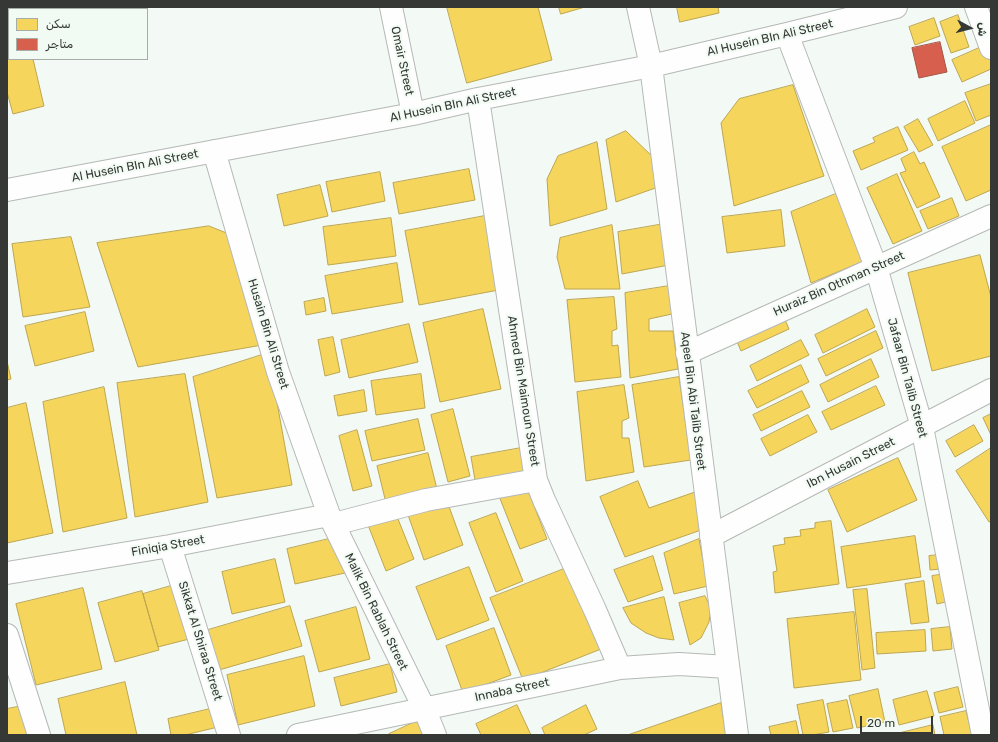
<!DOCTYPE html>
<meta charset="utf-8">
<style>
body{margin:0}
#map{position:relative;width:998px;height:742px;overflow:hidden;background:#f3f9f4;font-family:Rubik,Cairo,sans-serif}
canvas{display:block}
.frame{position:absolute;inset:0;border:8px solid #353835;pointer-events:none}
.legend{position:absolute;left:8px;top:8px;width:140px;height:52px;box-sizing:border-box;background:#f1fbf3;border:1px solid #a6ada7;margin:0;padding:5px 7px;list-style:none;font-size:12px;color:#353835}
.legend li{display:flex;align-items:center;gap:8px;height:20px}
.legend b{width:20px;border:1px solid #a6ada7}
.north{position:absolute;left:950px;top:8px;width:40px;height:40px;-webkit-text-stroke:3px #f1fbf3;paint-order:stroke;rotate:97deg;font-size:11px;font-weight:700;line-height:16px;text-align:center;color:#353835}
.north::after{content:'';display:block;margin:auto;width:14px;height:18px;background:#353835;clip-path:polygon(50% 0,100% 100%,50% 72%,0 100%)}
.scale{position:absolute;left:860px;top:716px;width:73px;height:18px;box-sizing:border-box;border:2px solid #353835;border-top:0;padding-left:5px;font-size:12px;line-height:14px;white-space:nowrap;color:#353835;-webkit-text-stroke:3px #f1fbf3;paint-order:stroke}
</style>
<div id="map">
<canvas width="998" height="742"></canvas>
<div class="frame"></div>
<ul class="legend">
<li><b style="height:11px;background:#f6d55c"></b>سكن</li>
<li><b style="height:11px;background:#d6604d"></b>متاجر</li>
</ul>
<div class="north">ش</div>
<div class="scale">20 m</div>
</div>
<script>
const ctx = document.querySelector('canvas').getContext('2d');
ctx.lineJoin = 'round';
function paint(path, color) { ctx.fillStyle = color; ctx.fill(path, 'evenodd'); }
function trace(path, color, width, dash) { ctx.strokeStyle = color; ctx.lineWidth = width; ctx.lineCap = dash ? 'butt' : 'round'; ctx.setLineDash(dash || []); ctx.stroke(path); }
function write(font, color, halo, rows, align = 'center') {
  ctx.font = font + ' Rubik,sans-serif'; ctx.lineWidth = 4; ctx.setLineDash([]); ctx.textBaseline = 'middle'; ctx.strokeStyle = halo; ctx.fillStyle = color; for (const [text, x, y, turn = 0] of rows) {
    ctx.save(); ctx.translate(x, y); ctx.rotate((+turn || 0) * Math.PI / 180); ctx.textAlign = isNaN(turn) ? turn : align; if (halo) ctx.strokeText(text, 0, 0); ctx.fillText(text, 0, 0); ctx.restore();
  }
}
const homes = new Path2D(`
 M7 7H19L20 9H9V59H33L44 106 13 114 7 92Z
 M447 7H538L552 60 467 83Z
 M559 7H585L561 14Z
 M677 7H718L719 13 680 22Z
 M958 15 969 47 951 53 940 22Z
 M934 18 940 36 915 45 909 27Z
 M988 44 991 52V69L962 82 952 60Z
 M991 84V115L976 121 965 93Z
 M793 85 824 176 734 206 721 123 739 99Z
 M965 101 975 123 938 141 928 119Z
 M918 119 933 145 919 152 904 127Z
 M991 125V190L966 201 942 147Z
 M898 127 908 150 861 170 853 151 875 142 873 138Z
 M626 131 657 161 661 186 616 202 606 140Z
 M597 142 607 209 550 226 547 179 558 156Z
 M914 152 920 164 924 162 940 197 917 208 900 173 906 171 901 159Z
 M469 169 475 200 399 214 393 183Z
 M380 172 385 201 332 212 326 182Z
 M897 174 922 231 893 244 867 188Z
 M320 185 328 216 284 226 277 195Z
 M843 191 864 261 811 283 791 212Z
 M952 198 959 216 928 229 920 211Z
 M781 210 785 246 727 253 722 217Z
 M490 215 504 289 419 305 405 231Z
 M391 218 396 256 328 265 323 227Z
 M664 224 669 265 622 274 618 232Z
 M612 225 620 289H565L557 257 560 238Z
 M209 226 229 234 262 345 138 367 97 243Z
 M71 237 90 307 23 317 12 244Z
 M980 255 991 297V356L932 371 908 273Z
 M397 263 403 302 332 314 325 276Z
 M669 286 672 314 649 319V331H673L678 369 630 378 625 293Z
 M614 297 617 329 612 331V346L618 345 621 377 575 382 567 300Z
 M324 298 326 311 306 315 304 302Z
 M483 309 501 389 440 402 423 323Z
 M867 309 875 327 823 353 815 335Z
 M85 312 94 351 35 366 25 326Z
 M783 315 789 329 741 351 735 337Z
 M409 324 418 362 349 378 341 340Z
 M876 331 883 348 826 376 818 359Z
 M333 337 340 372 325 376 318 340Z
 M801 340 809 355 757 381 750 366Z
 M268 353 292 485 217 498 193 377Z
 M871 359 879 377 828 402 820 385Z
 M7 361 11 379 7 380Z
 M801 365 809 382 757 408 748 391Z
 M185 374 208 502 135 517 117 383Z
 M421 374 425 408 376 415 371 381Z
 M679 377 691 460 644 467 632 385Z
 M624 385 629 418 622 421V438H629L634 472 586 481 577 392Z
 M876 386 885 405 831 430 822 412Z
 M104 387 127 518 63 532 43 402Z
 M364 390 367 411 338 416 334 396Z
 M802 391 810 407 761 431 753 415Z
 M26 403 53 533 7 543V408Z
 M453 409 470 476 448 482 431 415Z
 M991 414V435L983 418Z
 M808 415 817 432 770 456 761 439Z
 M418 419 425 450 372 461 365 431Z
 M974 425 983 441 955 457 946 441Z
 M357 430 372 486 353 491 339 436Z
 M521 448 526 471 475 480 471 457Z
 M991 448V521L989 522 956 471Z
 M428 453 437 489 386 503 377 466Z
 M898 458 917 500 847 532 828 490Z
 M638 481 649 508 695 492 701 530 625 557 600 497Z
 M526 485 547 539 520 549 499 496Z
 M447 501 463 545 424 560 408 515Z
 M496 513 523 581 496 592 469 523Z
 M396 514 414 559 386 571 368 525Z
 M831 521 839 584 775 593 773 572 777 571 773 546 785 544 784 538 801 536 800 530 815 528V523Z
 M915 536 921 577 847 588 841 547Z
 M337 537 345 573 295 584 287 549Z
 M699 539 708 586 674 594 664 553Z
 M939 555 940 569 930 570 929 556Z
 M653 556 663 590 628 602 614 570Z
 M275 559 285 602 232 614 222 572Z
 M469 567 489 620 437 640 416 587Z
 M569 567 601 649 523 680 490 598Z
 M945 574 950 601 937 604 932 576Z
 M924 581 929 622 911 624 905 584Z
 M178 584 193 638 158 647 143 594Z
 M83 588 102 669 36 685 16 604Z
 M867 589 875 668 862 670 853 590Z
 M142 591 159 650 115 662 98 603Z
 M705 596 711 608 709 622 701 638 690 645 679 603Z
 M664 597 674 640 659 638 646 633 631 623 623 608Z
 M290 606 302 646 219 670 208 630Z
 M356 607 370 659 319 672 305 621Z
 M854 612 861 680 794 688 787 619Z
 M950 627 952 649 933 651 931 629Z
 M494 628 511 675 463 693 446 646Z
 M925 630 926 651 877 654 876 633Z
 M304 656 315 706 238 725 227 675Z
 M390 664 397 692 341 706 334 678Z
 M125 682 137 735H66L58 699Z
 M958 687 963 707 939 713 934 693Z
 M878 689 885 722 857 728 849 696Z
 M927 691 934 716 899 725 893 700Z
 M823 700 829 732 812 735H803L797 705Z
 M847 700 853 728 833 732 827 704Z
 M721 703 726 735H628Z
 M27 705 33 735H7V709Z
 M517 705 531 735H481L476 724Z
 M586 705 597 729 584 735H545L542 728Z
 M214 708 218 727 185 735H171L168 719Z
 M966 711 972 735H944L940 717Z
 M417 721 424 735H390L389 734Z
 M796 721 799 735H771L769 727Z
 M933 725 935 735H891Z`);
paint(homes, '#f6d55c');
trace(homes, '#bca650', 1);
const shops = new Path2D(`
 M940 42 947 72 919 78 912 48Z`);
paint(shops, '#d6604d');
trace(shops, '#a65446', 1);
const minor = new Path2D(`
 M391 7 413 114
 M638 7 651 66 737 735
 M976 7 991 48
 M787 34 876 267 922 427 983 735
 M478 99 536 480 544 500 595 610 620 668
 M214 151 278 372 329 515 424 708 435 735
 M7 190 413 114 478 99 651 66 787 34 896 7
 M687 353 991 216
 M334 524 426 500 536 480
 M711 536 991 390
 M170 546 229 735
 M7 573 170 546 329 515
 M7 635 39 735
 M298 735 620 668 679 664 728 667`);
trace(minor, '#b5b9b6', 24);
trace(minor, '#fdfefd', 22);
write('12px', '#353835', '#f1fbf3', [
 ["Al Husein BIn Ali Street",770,38,-13],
 ["Omair Street",402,61,78],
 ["Al Husein BIn Ali Street",453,105,-12],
 ["Al Husein BIn Ali Street",135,166,-11],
 ["Huraiz Bin Othman Street",839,284,-24],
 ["Husain Bin Ali Street",268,334,73],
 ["Jafaar Bin Talib Street",907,378,75],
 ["Ahmed Bin Maimoun Street",523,391,81],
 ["Aqeel Bin Abi Talib Street",693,401,83],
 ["Ibn Husain Street",851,463,-27],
 ["Finiqia Street",168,546,-10],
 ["Malik Bin Rablah Street",376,612,64],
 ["Sikkat Al Shiraa Street",200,641,73],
 ["Innaba Street",512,690,-12]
]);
</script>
